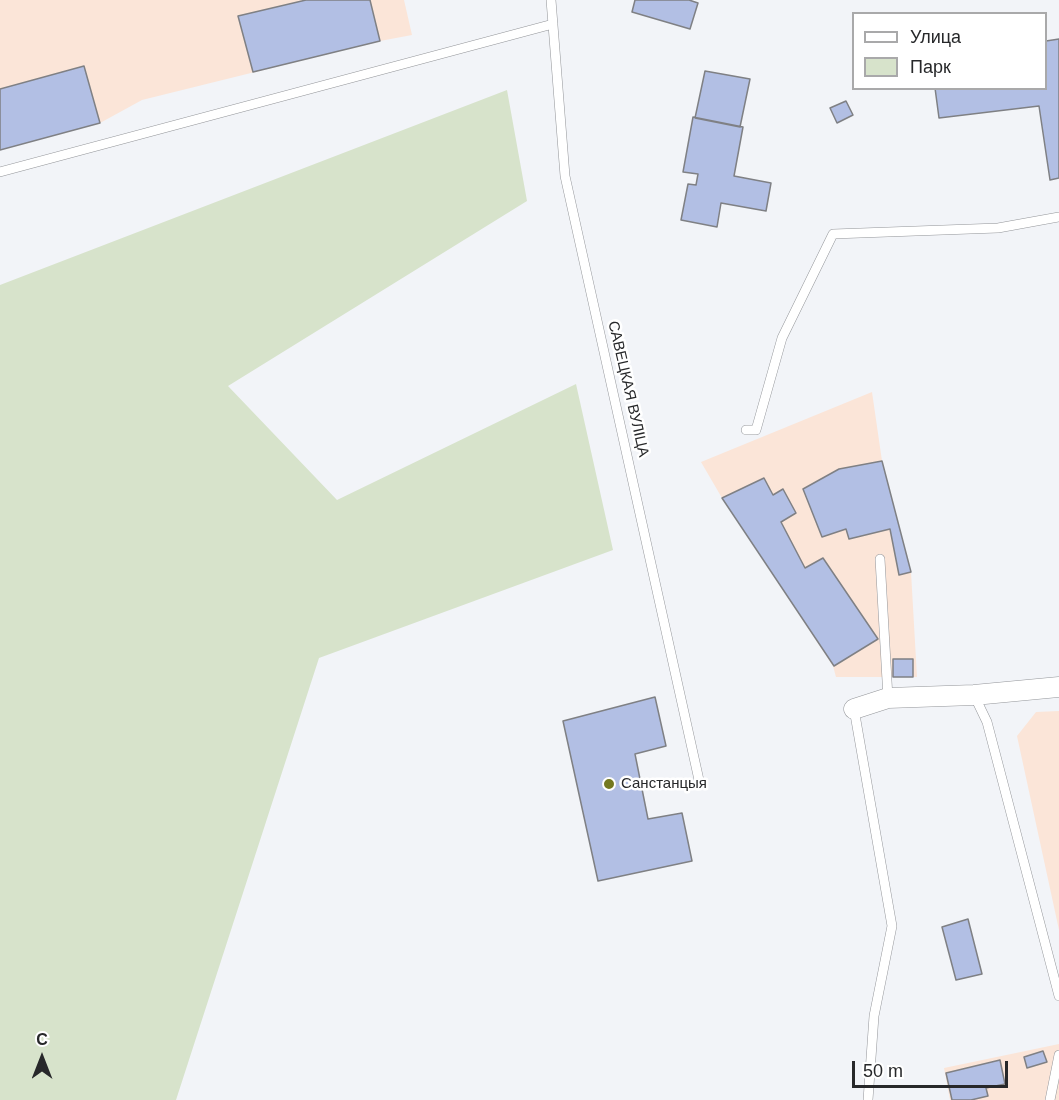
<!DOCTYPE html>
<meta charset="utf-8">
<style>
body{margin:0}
#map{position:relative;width:1059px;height:1100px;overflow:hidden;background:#f2f4f8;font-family:Arial,sans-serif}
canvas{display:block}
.legend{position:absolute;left:852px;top:12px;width:195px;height:78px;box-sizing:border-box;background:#fff;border:2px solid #a9a9aa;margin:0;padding:8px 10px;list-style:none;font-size:18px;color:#27282a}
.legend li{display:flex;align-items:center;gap:12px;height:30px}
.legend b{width:30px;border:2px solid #a9a9aa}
.north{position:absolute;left:12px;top:1028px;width:60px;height:60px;-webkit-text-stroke:4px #fff;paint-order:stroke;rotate:0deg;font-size:16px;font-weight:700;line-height:24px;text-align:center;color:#27282a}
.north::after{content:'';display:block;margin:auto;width:21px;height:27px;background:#27282a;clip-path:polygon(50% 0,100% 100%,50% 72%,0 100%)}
.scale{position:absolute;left:852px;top:1061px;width:156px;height:27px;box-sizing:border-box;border:3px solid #27282a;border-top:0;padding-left:8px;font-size:18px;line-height:21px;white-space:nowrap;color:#27282a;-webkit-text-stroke:4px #fff;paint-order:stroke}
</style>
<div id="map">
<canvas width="1059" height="1100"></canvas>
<ul class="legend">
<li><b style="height:8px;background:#fff"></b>Улица</li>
<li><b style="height:16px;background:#d7e3cb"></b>Парк</li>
</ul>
<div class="north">С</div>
<div class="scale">50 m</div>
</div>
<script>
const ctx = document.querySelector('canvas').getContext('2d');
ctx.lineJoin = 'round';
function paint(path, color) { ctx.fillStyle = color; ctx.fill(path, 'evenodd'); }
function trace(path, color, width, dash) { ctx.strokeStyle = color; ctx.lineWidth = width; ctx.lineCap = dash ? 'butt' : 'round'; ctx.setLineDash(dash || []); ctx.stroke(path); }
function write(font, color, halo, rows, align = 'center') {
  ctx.font = font + ' Arial,sans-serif'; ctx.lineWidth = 5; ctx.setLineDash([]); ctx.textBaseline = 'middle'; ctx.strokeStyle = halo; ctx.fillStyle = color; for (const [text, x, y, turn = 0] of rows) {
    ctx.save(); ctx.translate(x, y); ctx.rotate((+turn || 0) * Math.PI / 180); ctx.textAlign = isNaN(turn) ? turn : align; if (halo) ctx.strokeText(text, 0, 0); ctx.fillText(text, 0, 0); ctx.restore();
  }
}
paint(new Path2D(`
 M0 0H404L412 35 380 41 142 100 100 123 0 150Z
 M872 392 882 461 911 572 917 677H836L833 666 722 498 701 462Z
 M1059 711V930L1017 736 1036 712Z
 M1059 1044V1100H950L944 1068Z`), '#fbe5d8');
paint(new Path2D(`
 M507 90 527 201 228 386 337 500 576 384 613 550 319 658 176 1100H0V285Z`), '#d7e3cb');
const building = new Path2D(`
 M306 0H370L380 41 253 72 238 16Z
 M635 0H689L698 3 690 29 632 12Z
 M1059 39V178L1050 180 1039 106 939 118 935 88H1046V41Z
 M84 66 100 123 0 150V89Z
 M705 71 750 79 740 127 695 118Z
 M846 101 853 115 837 123 830 108Z
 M693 117 743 127 734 176 771 183 766 211 721 203 717 227 681 220 688 184 696 185 698 174 683 172Z
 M882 461 911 572 899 575 890 529 849 539 846 529 822 537 803 489 839 469Z
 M764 478 773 495 783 489 796 513 781 522 805 568 823 558 878 639 834 666 722 498Z
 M893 659H913V677H893Z
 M655 697 666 746 635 754 648 819 682 813 692 861 598 881 563 721Z
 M968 919 982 974 956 980 942 927Z
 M1043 1051 1047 1062 1027 1068 1024 1057Z
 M1000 1060 1005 1084 986 1088 988 1096 971 1100H952L946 1073Z`);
paint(building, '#b2bfe4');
trace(building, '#7f8084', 1.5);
const lane = new Path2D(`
 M551 0 565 176 699 780
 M0 172 553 24
 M746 430H756L782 338 833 234 998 228 1059 217
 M880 559 888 698
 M974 695 987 722 1059 996
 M854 709 892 926 874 1016 868 1100
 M1050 1100 1059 1055`);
const street = new Path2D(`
 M854 709 888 698 974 695 1059 687`);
trace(lane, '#939599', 10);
trace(street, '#939599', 21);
trace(lane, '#fff', 9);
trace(street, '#fff', 20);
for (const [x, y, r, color] of [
 [609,784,6,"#747921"]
]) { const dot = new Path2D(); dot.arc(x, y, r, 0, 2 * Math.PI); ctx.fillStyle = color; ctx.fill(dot); trace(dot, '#fff', 2); }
write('15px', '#27282a', '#fff', [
 ["САВЕЦКАЯ ВУЛІЦА",628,389,77]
]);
write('15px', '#27282a', '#fff', [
 ["Санстанцыя",621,784]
], 'left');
</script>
